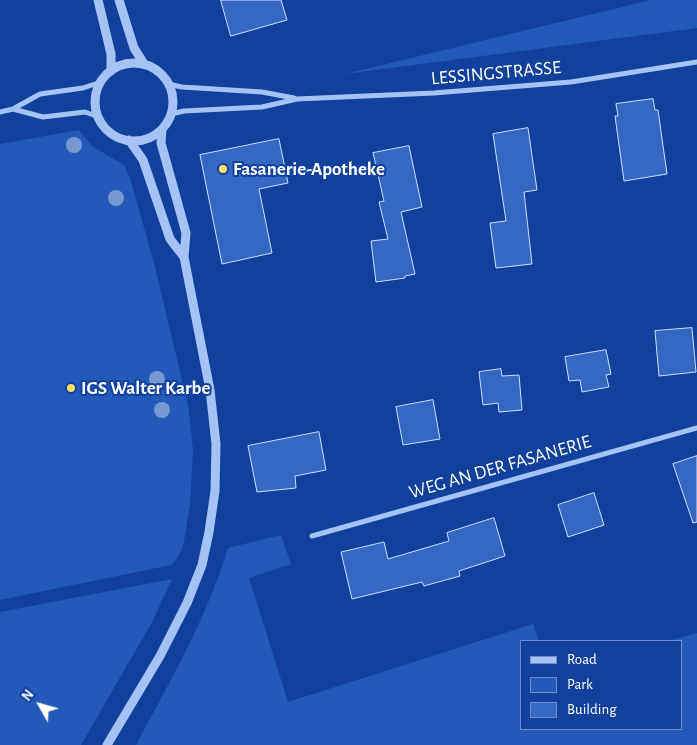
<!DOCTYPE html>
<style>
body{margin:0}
#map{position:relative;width:697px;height:745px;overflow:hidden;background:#11419c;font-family:"Alegreya Sans",sans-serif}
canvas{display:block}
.legend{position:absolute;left:520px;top:640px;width:162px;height:90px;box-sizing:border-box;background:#11419c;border:1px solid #708dc4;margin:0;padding:6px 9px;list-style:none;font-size:15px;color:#fff}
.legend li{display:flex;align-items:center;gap:10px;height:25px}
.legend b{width:25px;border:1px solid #708dc4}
.north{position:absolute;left:15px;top:680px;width:50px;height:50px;-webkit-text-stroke:4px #11419c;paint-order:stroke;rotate:308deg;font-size:14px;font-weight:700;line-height:20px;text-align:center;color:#fff}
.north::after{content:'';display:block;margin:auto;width:18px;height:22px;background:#fff;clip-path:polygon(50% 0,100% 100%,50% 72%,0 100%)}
</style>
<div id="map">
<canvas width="697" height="745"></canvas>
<ul class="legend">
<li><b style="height:6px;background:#a5c2f5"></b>Road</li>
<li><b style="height:14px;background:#235aba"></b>Park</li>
<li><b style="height:14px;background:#3468c2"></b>Building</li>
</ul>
<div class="north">N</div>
</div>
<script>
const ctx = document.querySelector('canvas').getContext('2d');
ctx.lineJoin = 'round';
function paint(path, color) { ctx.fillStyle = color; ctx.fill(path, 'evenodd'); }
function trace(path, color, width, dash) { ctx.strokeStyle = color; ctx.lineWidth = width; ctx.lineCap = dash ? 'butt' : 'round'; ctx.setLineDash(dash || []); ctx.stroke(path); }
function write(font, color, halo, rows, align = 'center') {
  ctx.font = font + ' "Alegreya Sans",sans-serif'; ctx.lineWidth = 4; ctx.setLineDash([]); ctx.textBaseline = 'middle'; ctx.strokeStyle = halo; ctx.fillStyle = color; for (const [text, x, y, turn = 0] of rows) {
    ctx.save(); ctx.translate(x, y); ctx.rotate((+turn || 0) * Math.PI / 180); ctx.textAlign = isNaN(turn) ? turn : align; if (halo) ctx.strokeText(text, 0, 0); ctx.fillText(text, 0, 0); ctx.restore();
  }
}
paint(new Path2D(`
 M651 0H697V28L345 74Z
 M79 130 92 146 124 165 130 178 154 263 188 405 193 450 190 505 183 547 176 560 171 565 0 600V144Z
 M281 535 291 564 249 578 288 702 533 624 539 641H521V729H681V641H668L697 633V745H136C170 681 207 618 228 548Z
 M172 579 151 624 81 745H0V612Z`), '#235aba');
const building = new Path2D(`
 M221 0H281L287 20 231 36Z
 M653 99 655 110H658L667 174 624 181 615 116H618L616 104Z
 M528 128 537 190 524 192 532 264 496 268 490 223 506 221 493 134Z
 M279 139 288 183 259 189 272 253 222 264 200 155Z
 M409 146 422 207 401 212 415 274 405 276V278L376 282 371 241 388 239 379 202 384 201 373 153Z
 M692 328 696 372 659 376 655 331Z
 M606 350 611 374 606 375 609 387 582 392 580 380 569 381 565 357Z
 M501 369 502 376 519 375 522 410 499 412 498 403 483 405 479 372Z
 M433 400 440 439 403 445 396 407Z
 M319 432 326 470 295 476 296 488 257 492 248 446Z
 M697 456V522L693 523 673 464Z
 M594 493 604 525 568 537 558 505Z
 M494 518 505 556 459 571 460 576 424 586 422 582 352 599 341 552 384 542 388 559 449 541 447 533Z`);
paint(building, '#3468c2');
trace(building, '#cddffe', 1);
trace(new Path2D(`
 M168 84 182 87 262 92 294 98
 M13 109 43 117 85 112 99 117
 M0 112 13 109 40 94 83 88 101 82
 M171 114 184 111 262 107 297 99 434 93 571 82 697 62
 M312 536 697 428`), '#a5c2f5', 5);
trace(new Path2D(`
 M98 0 111 54V71
 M119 0 134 48 144 64
 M95 102a39 39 0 1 1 78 0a39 39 0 1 1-78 0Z
 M129 140 143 160 170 239 184 257
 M107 745 160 656 187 603 202 565 209 532 215 491 216 444 210 390 184 257 186 233 161 143 162 130`), '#a5c2f5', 9);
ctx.fillStyle = '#7898d2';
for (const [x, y] of [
 [74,145],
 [116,198],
 [157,379],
 [162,410]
]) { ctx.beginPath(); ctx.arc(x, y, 8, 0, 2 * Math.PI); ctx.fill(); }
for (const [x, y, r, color] of [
 [223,169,5,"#ffe168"],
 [71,388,5,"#ffe168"]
]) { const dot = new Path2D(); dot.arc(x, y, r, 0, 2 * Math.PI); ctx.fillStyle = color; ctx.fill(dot); trace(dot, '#11419c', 2); }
write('19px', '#fff', '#11419c', [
 ["LESSINGSTRASSE",496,73,-5],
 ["WEG AN DER FASANERIE",500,467,-16]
]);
write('bold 19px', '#fff', '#11419c', [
 ["Fasanerie-Apotheke",233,169],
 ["IGS Walter Karbe",81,388]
], 'left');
</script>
